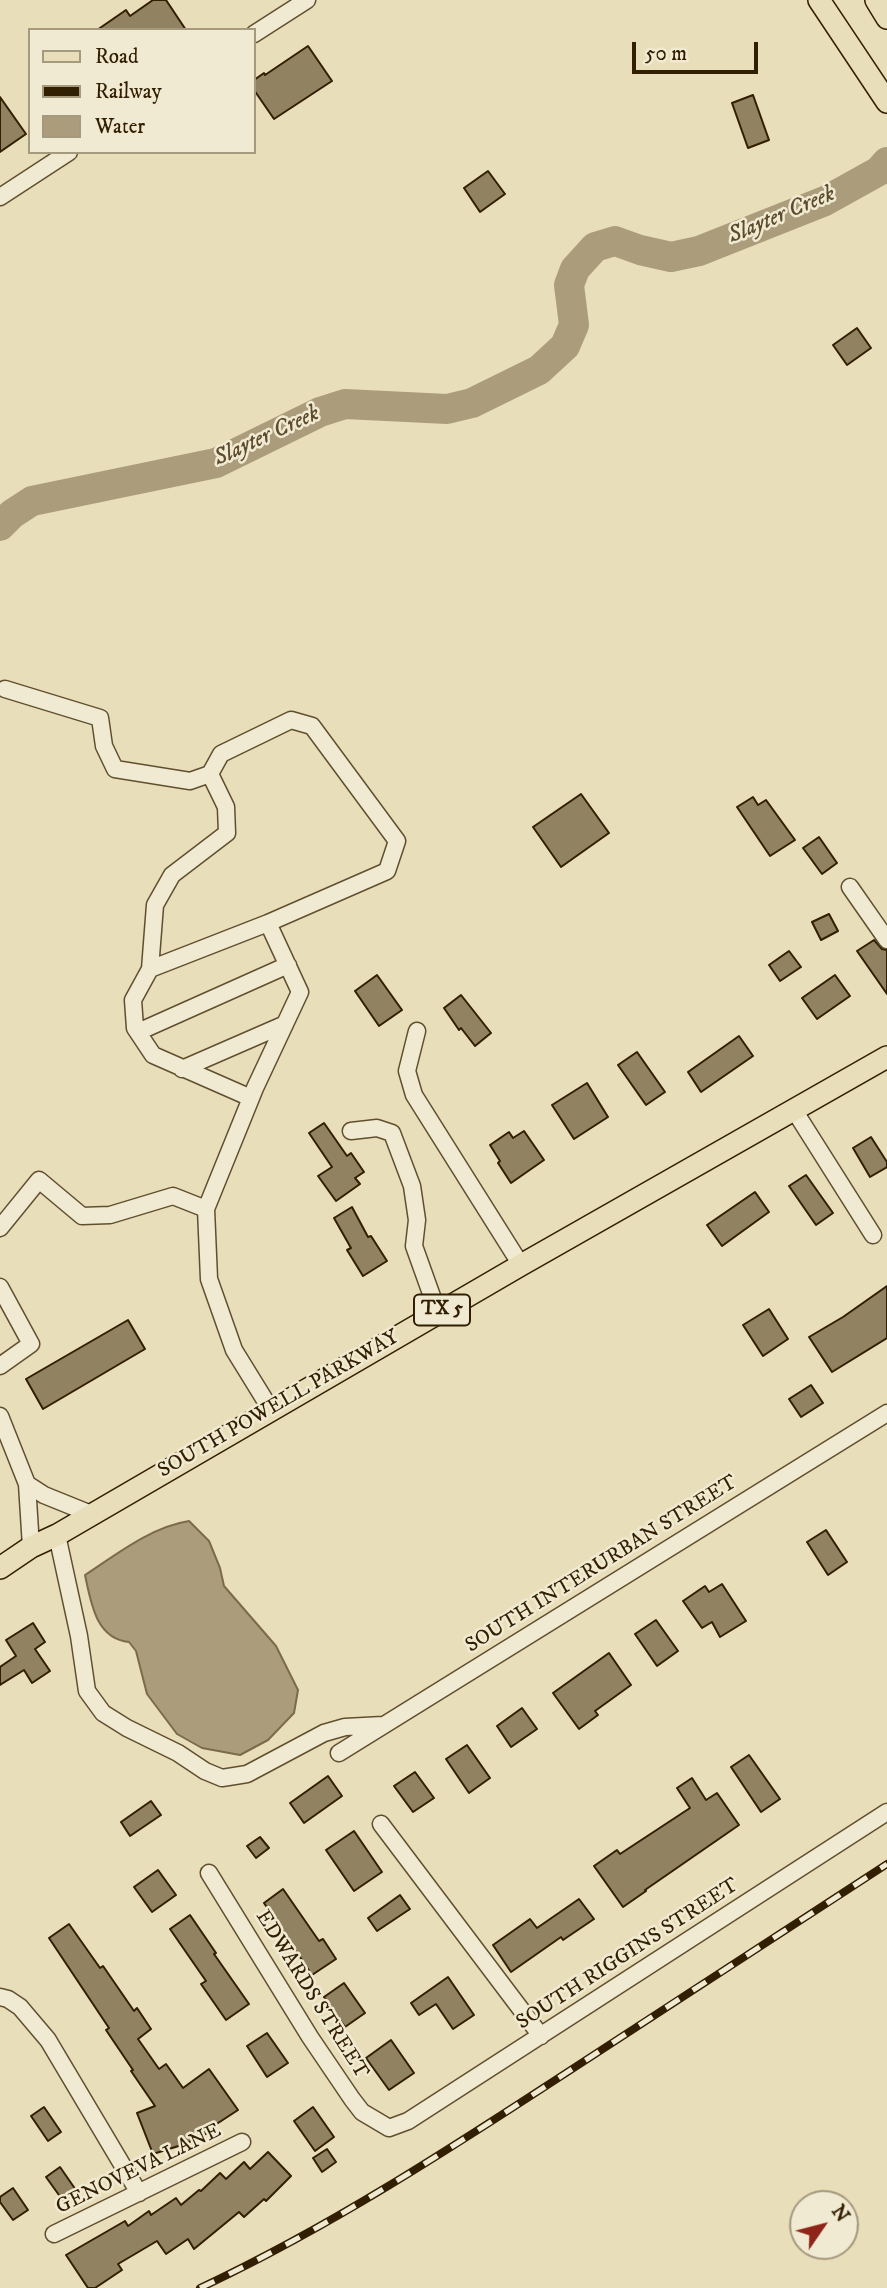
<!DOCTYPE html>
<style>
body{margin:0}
#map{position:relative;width:887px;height:2288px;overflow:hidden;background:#e9deba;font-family:"IM FELL DW Pica",serif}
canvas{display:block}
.legend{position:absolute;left:28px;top:28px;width:228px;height:126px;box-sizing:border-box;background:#f1ead2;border:2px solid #a5997e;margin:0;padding:9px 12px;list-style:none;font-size:21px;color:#321f01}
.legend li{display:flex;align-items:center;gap:14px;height:35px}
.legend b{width:35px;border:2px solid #a5997e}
.north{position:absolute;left:789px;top:2190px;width:70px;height:70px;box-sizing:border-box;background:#f1ead2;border:2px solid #a5997e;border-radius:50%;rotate:55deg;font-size:19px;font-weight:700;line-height:28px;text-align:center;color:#321f01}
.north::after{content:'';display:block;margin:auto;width:24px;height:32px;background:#8f2418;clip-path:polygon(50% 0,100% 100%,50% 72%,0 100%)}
.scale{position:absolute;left:632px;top:42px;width:126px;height:32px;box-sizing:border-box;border:4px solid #321f01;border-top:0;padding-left:9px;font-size:21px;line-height:24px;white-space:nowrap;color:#321f01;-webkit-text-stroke:5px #f1ead2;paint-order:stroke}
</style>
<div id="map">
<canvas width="887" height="2288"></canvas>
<ul class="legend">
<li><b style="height:9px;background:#e9deba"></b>Road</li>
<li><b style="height:9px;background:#321f01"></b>Railway</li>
<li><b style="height:19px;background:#ab9d7b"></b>Water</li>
</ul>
<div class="north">N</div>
<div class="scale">50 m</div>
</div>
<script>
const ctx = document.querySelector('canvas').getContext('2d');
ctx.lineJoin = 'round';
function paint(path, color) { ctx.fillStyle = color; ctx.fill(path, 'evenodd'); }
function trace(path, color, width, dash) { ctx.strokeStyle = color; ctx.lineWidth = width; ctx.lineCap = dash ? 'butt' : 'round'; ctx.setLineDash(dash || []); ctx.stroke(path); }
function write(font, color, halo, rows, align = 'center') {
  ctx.font = font + ' "IM FELL DW Pica",serif'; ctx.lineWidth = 5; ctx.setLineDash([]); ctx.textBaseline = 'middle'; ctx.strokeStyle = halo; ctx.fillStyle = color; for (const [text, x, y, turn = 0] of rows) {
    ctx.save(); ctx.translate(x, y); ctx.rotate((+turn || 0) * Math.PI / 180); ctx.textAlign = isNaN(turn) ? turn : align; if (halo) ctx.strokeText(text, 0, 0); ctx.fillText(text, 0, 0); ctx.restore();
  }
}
const water = new Path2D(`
 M189 1521 209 1541 220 1568 224 1586 276 1646 298 1690 294 1713 268 1740 240 1755 202 1748 177 1734 147 1694 136 1651 129 1642C96 1639 91 1603 85 1575 117 1554 151 1527 189 1521Z`);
paint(water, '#ab9d7b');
trace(water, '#7b6b4a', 2);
trace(new Path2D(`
 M0 526 12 514 32 501 216 463 320 412 345 404 447 409 472 403 539 370 565 346 574 325 569 285 575 269 595 247 615 241 640 250 671 257 699 251 825 201 879 171 887 162`), '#ab9d7b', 30);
const building = new Path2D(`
 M153 0H166L186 30H97L126 10 130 16Z
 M308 46 332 81 274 119 254 90V80L264 73 265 75Z
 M753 95 769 140 748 148 732 103Z
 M0 97 26 134 0 152Z
 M488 171 505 194 480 212 464 188Z
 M857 328 871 348 847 365 833 345Z
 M581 794 609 833 561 867 533 827Z
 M753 797 758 805 766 800 795 840 770 856 737 807Z
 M819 837 837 863 822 874 803 848Z
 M829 914 838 931 821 940 812 922Z
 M874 940 882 949 887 950V994L857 951Z
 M789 951 801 967 780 981 769 965Z
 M377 975 402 1010 379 1026 355 991Z
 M835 975 850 996 817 1019 802 998Z
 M461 995 491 1033 475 1046 461 1028 459 1030 444 1008Z
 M739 1036 753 1056 701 1092 688 1072Z
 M637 1052 665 1092 646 1105 618 1065Z
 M587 1083 608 1117 574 1139 552 1105Z
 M324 1123 347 1156 351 1153 364 1172 355 1178 360 1184 336 1201 318 1176 332 1167 309 1133Z
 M524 1131 544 1160 511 1183 498 1163 500 1161 490 1145 509 1132 513 1138Z
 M871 1137 887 1162V1167L870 1177 853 1148Z
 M806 1175 833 1213 816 1225 789 1186Z
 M755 1192 769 1212 722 1246 707 1225Z
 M352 1207 368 1237 371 1236 387 1261 363 1276 347 1250 351 1248 334 1218Z
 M887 1286V1338L832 1372 809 1337 843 1317Z
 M769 1309 788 1339 763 1356 743 1325Z
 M128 1320 145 1349 43 1409 26 1379Z
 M811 1385 823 1403 801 1417 789 1399Z
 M826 1530 847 1562 828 1575 807 1542Z
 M722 1584 746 1621 720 1637 712 1622 702 1628 683 1601 705 1586 709 1592Z
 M656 1620 678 1651 657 1666 635 1634Z
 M33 1623 45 1642 35 1649 50 1671 32 1683 24 1670 0 1685V1667L16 1656 6 1640Z
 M609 1653 631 1685 595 1711 598 1715 579 1729 553 1693Z
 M522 1708 537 1729 511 1747 497 1726Z
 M467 1745 490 1778 469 1793 446 1759Z
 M749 1755 780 1799 761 1812 731 1767Z
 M415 1772 434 1798 413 1812 394 1786Z
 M328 1776 342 1796 304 1823 290 1803Z
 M692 1778 706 1800 717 1793 739 1825 645 1890 646 1891 623 1907 594 1866 617 1850 620 1854 690 1808 677 1788Z
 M151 1801 161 1815 130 1836 121 1822Z
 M354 1831 382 1872 354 1891 326 1850Z
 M260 1837 269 1848 256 1858 247 1846Z
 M158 1870 176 1895 152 1912 134 1887Z
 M283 1889 319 1941 323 1939 336 1959 312 1975 264 1903Z
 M400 1895 410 1909 377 1931 368 1918Z
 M579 1899 594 1919 563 1940 561 1937 511 1972 493 1945 530 1919 537 1928Z
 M190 1915 216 1953 214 1954 249 2004 226 2020 201 1984 206 1981 170 1929Z
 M69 1924 100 1968 103 1966 134 2011 137 2008 151 2029 138 2039 159 2069 166 2064 183 2088 209 2069 238 2110 212 2127 214 2130 185 2144 153 2154 137 2113 155 2106 131 2071 133 2070 106 2030 109 2028 49 1938Z
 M448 1977 474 2015 453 2029 436 2004 419 2015 411 2003Z
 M344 1983 365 2013 345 2027 324 1997Z
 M267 2033 288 2063 267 2077 247 2046Z
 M391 2040 414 2073 389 2090 366 2058Z
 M44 2107 61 2132 48 2141 31 2116Z
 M313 2107 334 2137 315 2151 294 2121Z
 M327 2149 336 2162 322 2172 313 2158Z
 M268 2152 291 2176 266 2201 264 2199 244 2217 239 2212 194 2249 188 2239 166 2254 157 2241 118 2264 122 2270 95 2288H88L66 2255 125 2221 128 2226 149 2211 151 2215 176 2198 181 2205 199 2190 201 2191 220 2173 226 2179 244 2162 250 2169Z
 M60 2167 78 2193 64 2202 46 2177Z
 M13 2188 28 2210 13 2220 0 2202V2197Z`);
paint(building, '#918261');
trace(building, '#321f01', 2);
const minor = new Path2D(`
 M254 34 307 0
 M0 197 69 152
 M5 689 100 718 104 746 115 769 190 781 210 774
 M850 887 887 940
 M150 969 268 923
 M417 1031 407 1071 414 1095 521 1265
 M138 1032 288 965
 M182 1069 283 1025
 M251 1098 153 1055 135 1028 133 1000 150 969 155 905 172 875 227 833 226 807 210 774 221 754 291 720 312 726 397 841 387 871 268 923 300 992 255 1088 251 1098 206 1209 209 1279 234 1350 271 1410
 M794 1110 873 1235
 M351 1131 377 1128 392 1133 412 1186 417 1220 414 1246 438 1313
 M0 1228 39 1180 82 1216 110 1215 173 1196 206 1209
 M0 1287 31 1344 0 1366
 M0 1416 27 1484 31 1547
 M27 1484 44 1495 91 1514
 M57 1535 79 1636 87 1691 103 1713 127 1728 178 1753 205 1771 222 1778 247 1774 324 1733 345 1727 383 1725
 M339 1753 887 1413
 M381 1824 541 2036
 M209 1873 310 2037 352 2099 362 2112 389 2128 408 2121 887 1812
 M0 1997 8 1999 20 2007 48 2040 139 2193
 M54 2234 242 2142`);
const major = new Path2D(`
 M819 0 887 102
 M876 0 887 18
 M0 1568 31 1547 57 1535 521 1265 887 1057`);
trace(minor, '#604f2f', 19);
trace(major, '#321f01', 24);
trace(minor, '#f1ead2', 16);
trace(major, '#e9deba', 21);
const rail = new Path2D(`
 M200 2288C328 2228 448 2150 566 2073 673 2003 780 1934 887 1864`);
trace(rail, '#321f01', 8);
trace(rail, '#f1ead2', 5, [16]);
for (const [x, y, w] of [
 [442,1310,56]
]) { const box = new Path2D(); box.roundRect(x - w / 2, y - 15.5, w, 31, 5); ctx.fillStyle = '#f1ead2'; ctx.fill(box); trace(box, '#321f01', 2); }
write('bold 19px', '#321f01', null, [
 ["TX 5",442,1310]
]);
write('21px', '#321f01', '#f1ead2', [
 ["SOUTH POWELL PARKWAY",279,1405,-30],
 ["SOUTH INTERURBAN STREET",602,1565,-32],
 ["SOUTH RIGGINS STREET",628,1955,-33],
 ["EDWARDS STREET",311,1995,58],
 ["GENOVEVA LANE",139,2170,-26]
]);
write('italic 23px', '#5c4b2c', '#f1ead2', [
 ["Slayter Creek",782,216,-23],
 ["Slayter Creek",267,437,-25]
]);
</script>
